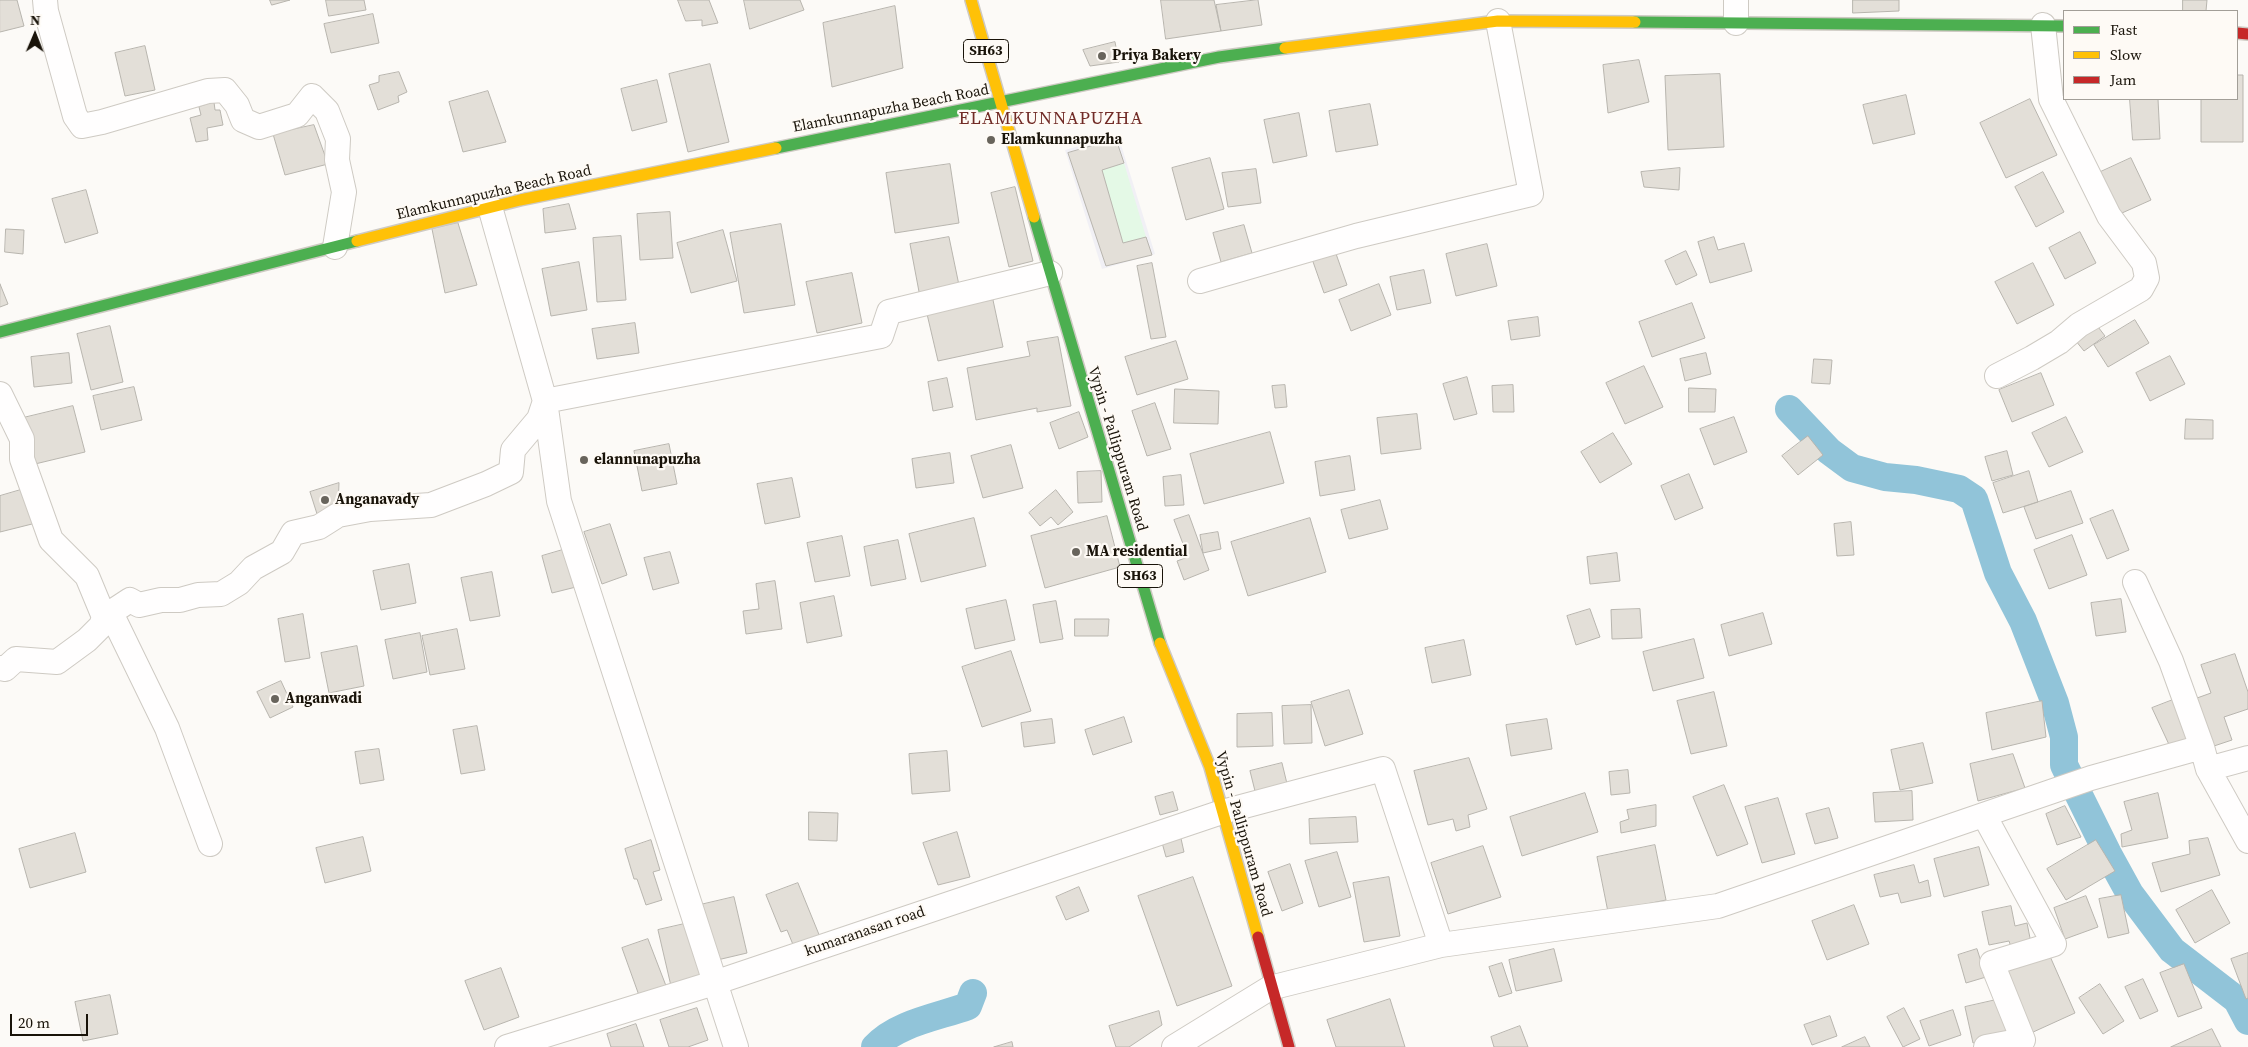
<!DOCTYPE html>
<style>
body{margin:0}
#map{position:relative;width:2248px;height:1047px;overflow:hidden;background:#fcfaf7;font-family:"Source Serif 4",serif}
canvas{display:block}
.legend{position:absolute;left:2063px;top:10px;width:175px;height:90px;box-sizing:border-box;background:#fefaf5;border:1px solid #a29e97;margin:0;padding:6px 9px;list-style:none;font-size:15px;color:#191309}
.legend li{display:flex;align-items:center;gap:10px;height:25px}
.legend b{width:25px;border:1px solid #a29e97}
.north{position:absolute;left:10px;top:10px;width:50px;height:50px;-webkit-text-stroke:4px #fefaf5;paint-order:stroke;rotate:1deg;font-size:14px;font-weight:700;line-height:20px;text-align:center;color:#191309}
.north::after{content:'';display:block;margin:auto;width:18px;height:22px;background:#191309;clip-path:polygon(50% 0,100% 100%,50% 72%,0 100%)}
.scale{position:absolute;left:10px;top:1014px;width:78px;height:22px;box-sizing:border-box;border:2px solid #191309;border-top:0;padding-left:6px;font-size:15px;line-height:18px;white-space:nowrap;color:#191309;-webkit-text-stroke:4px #fefaf5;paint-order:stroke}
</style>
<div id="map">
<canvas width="2248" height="1047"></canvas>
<ul class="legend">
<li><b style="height:6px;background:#4caf50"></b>Fast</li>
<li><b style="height:6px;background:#ffc107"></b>Slow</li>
<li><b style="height:6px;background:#c62828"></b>Jam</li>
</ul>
<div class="north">N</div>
<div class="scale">20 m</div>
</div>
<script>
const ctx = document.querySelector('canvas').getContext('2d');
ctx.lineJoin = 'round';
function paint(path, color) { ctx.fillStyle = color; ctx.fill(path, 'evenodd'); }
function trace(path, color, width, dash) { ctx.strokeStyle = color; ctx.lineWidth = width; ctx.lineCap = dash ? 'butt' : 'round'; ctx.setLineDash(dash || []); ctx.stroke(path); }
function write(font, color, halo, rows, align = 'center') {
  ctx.font = font + ' "Source Serif 4",serif'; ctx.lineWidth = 4.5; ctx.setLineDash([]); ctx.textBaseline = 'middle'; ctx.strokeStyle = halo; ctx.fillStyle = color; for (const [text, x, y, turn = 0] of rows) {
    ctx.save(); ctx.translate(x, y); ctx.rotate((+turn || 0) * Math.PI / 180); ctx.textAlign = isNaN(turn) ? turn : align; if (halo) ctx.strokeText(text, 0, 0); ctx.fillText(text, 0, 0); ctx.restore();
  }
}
paint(new Path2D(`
 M1118 135 1155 254 1102 269 1065 150Z`), '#f1f0f5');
paint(new Path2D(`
 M1124 163 1146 237 1123 243 1102 170Z`), '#e4f9e6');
trace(new Path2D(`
 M1789 409 1829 451 1852 468 1885 477 1916 480 1959 489 1974 499 1998 573 2023 621 2055 703 2064 737V765L2108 854 2130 894 2172 950 2237 1000 2248 1021
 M875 1047C897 1023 938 1017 968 1006L973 993`), '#91c4d9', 28);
const building = new Path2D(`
 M0 0H17L24 26 0 32Z
 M270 0H290L272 5Z
 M326 0H364L366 10 329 16Z
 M678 0H709L718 23 702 26V20L686 21Z
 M744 0H800L804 10 750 29Z
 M1161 0H1214L1221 31 1166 39Z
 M1258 0 1262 25 1221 31 1216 5Z
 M1853 0H1899V11L1853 13Z
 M2183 0H2207L2206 11H2183Z
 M895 6 903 68 832 87 823 23Z
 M373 14 379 43 331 53 324 24Z
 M1115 42 1119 62 1090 66 1083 50Z
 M145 46 155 90 125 96 115 53Z
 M1639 60 1649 102 1608 113 1603 65Z
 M710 64 729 142 688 152 669 74Z
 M399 72 407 92 398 96 399 102 378 110 369 85 379 82V76Z
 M1720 74 1724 147 1668 150 1665 76Z
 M2237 75H2243V142H2201V99H2237Z
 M657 80 667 122 632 131 621 89Z
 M488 91 506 142 463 152 449 102Z
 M1906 95 1915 134 1873 144 1863 105Z
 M2030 99 2057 155 2006 178 1980 123Z
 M2130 99H2158L2160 139 2133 140Z
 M214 102 215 110H220L223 125 207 128 208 140 196 142 190 118 201 115 199 107Z
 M1370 104 1378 145 1336 152 1329 111Z
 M1299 113 1307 156 1273 163 1264 120Z
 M314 125 328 164 285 175 273 134Z
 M1116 139 1124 163 1102 170 1123 243 1146 237 1152 255 1106 266 1068 153Z
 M1210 158 1224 209 1186 220 1172 168Z
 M2131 158 2151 200 2113 217 2094 175Z
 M950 164 959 223 895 233 886 173Z
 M1680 168 1679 190 1644 187 1641 172Z
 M1256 169 1261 203 1228 207 1222 173Z
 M2043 172 2064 212 2036 227 2015 187Z
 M1015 187 1033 261 1009 267 991 193Z
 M86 190 98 233 65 243 52 199Z
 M569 204 576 229 545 233 543 209Z
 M670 212 673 258 640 260 637 214Z
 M458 223 477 285 445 293 432 229Z
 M781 224 795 305 744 313 730 233Z
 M1244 225 1252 253 1221 262 1213 233Z
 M6 229 24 230 23 254 5 252Z
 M723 230 737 281 691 293 677 243Z
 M2080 232 2096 263 2065 279 2049 248Z
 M621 236 626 300 597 302 593 238Z
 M949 237 960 290 920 297 910 244Z
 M1714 237 1718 250 1744 243 1752 271 1710 283 1698 242Z
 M1487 244 1497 286 1456 296 1446 254Z
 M1334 248 1347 285 1324 293 1311 256Z
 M1686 251 1697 275 1676 285 1665 261Z
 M579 262 587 310 551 316 542 269Z
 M1152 263 1166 337 1151 339 1137 266Z
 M2033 263 2054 305 2017 324 1995 282Z
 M1424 270 1431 303 1397 310 1390 277Z
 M852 273 862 323 817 333 806 282Z
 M0 284 8 304 0 307Z
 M1379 284 1391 315 1351 331 1339 300Z
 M993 300 1003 347 938 361 927 314Z
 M1692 303 1705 338 1652 357 1639 322Z
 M1538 317 1540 336 1511 340 1508 321Z
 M2092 319 2105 336 2084 351 2071 335Z
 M2135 320 2149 343 2108 367 2094 345Z
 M635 323 639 353 597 359 592 329Z
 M110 326 123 382 91 390 77 334Z
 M1058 337 1071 406 1037 412V408L976 420 967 368 1030 356 1027 342Z
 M1176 341 1188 379 1137 395 1125 357Z
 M69 353 72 383 34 387 31 357Z
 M1706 353 1711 374 1685 381 1680 359Z
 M2170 356 2185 384 2150 401 2136 373Z
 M1814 359 1832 360 1830 384 1812 383Z
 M1644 366 1663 407 1625 424 1606 383Z
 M2041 373 2054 405 2012 422 1999 390Z
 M1467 377 1477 414 1454 420 1443 384Z
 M947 378 953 407 933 411 928 382Z
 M1285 385 1287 407 1275 408 1272 386Z
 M1513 385 1514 412H1493L1492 386Z
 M134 387 142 420 101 430 93 396Z
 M1689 388 1716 389 1715 412H1689Z
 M1175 389 1219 391 1218 424 1174 423Z
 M1155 403 1171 449 1147 456 1132 411Z
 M73 406 85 452 35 464 23 418Z
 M1079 412 1088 437 1059 449 1050 423Z
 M1417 414 1421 449 1381 454 1377 418Z
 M1734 417 1747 452 1714 465 1700 429Z
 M2066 417 2083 452 2049 467 2032 433Z
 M2186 419 2213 420V439H2185Z
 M1270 432 1284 483 1204 504 1190 454Z
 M1613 433 1632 464 1600 483 1581 452Z
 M1808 436 1823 455 1798 475 1782 456Z
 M669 444 677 484 642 491 634 451Z
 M1011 445 1023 488 983 498 971 456Z
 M2007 451 2013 475 1992 481 1985 457Z
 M950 453 954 483 916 488 912 459Z
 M1350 456 1355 490 1320 496 1315 462Z
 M1101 471 1102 502 1078 503 1077 472Z
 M2029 471 2038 502 2003 513 1993 483Z
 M1689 474 1703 508 1675 520 1661 486Z
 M1181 475 1184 505 1165 506 1163 477Z
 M792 478 800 517 765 524 757 484Z
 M339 483 338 508 318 517 310 492Z
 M24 489 40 522 0 532V496Z
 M1056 490 1073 512 1058 525 1051 517 1040 526 1029 513Z
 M2071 491 2083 523 2036 539 2024 507Z
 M1380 500 1388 529 1349 539 1341 510Z
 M2113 510 2129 550 2107 559 2090 519Z
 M1189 515 1209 570 1184 580 1177 561 1188 557 1174 520Z
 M1107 516 1120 567 1045 588 1031 536Z
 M974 518 986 566 921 582 909 534Z
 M1310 518 1326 572 1248 596 1231 542Z
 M1851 522 1854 555 1837 556 1834 524Z
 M610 524 627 575 602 584 584 532Z
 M1218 532 1221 549 1203 553 1200 535Z
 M2072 535 2087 575 2049 589 2034 550Z
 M842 536 850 576 815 582 807 543Z
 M898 540 906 579 871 586 864 547Z
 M566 549 576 587 552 593 542 556Z
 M670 552 679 583 653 590 644 558Z
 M1617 553 1620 581 1590 584 1587 557Z
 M409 564 416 603 381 610 373 571Z
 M492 572 500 616 470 621 461 578Z
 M775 581 782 629 746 634 743 611 759 609 756 584Z
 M834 596 842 636 807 643 800 603Z
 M2121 599 2126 632 2096 636 2091 603Z
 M1006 600 1015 640 975 649 966 609Z
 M1056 601 1063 639 1040 643 1033 605Z
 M1590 609 1600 637 1576 645 1567 616Z
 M1640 609 1642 638 1612 639 1611 610Z
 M1763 613 1772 644 1729 656 1721 625Z
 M303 614 310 658 285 662 278 619Z
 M1075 619H1109L1108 636H1075Z
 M457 629 465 669 430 675 422 636Z
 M420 633 427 672 393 679 385 640Z
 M1694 639 1704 678 1653 691 1643 652Z
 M1464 640 1471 675 1432 683 1425 648Z
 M357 646 364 686 329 693 321 653Z
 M1011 651 1031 711 982 727 962 667Z
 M2235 654 2248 692V709L2224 717 2232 740 2214 746 2197 698 2211 693 2201 665Z
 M281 681 293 707 270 718 257 692Z
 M1349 690 1363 734 1325 746 1311 702Z
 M1714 692 1727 746 1691 754 1677 701Z
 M2178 698 2197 745 2172 751 2152 708Z
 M2042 701 2046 737 1992 750 1986 713Z
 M1311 705 1312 743 1284 744 1282 706Z
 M1272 713 1273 746 1237 747V714Z
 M1124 717 1132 742 1093 755 1085 730Z
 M1052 719 1055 743 1024 747 1021 723Z
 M1547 719 1552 749 1511 756 1506 725Z
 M477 726 485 770 461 774 453 730Z
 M1923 743 1933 783 1900 790 1891 750Z
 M379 749 384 780 360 784 355 752Z
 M947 751 950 791 912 794 909 754Z
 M2013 754 2025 788 1978 801 1970 764Z
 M1469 758 1487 809 1468 815 1470 827 1456 831 1453 819 1428 825 1414 771Z
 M1282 763 1289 792 1257 799 1250 771Z
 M1628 770 1630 793 1611 795 1609 772Z
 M1724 785 1748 844 1717 856 1693 797Z
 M1912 791 1913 820 1875 822 1873 793Z
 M1173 792 1178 810 1160 815 1155 797Z
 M1585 793 1598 832 1522 856 1510 817Z
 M2158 793 2168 838 2122 847 2121 834 2132 830 2124 802Z
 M1778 798 1795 854 1762 863 1745 807Z
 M1656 805V826L1621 833 1620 822 1629 819 1627 810Z
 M2065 806 2081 837 2057 845 2046 814Z
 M1829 808 1838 838 1815 844 1806 814Z
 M809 812 838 813 837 841 809 840Z
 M1356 817 1358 842 1310 844 1309 819Z
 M957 832 970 877 938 885 923 843Z
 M75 833 86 872 30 888 19 849Z
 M1180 834 1184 852 1166 857 1161 839Z
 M363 837 371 871 325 883 316 848Z
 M2208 838 2220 875 2161 892 2152 863 2190 854 2189 841Z
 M651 840 660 870 653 872 662 900 646 905 637 879H634L625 849Z
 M2096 840 2115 871 2066 900 2047 869Z
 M1655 845 1666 900 1608 912 1597 857Z
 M1483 846 1501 897 1448 914 1431 863Z
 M1979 847 1989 885 1944 897 1934 859Z
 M1337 852 1351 897 1319 907 1305 861Z
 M1290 864 1303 903 1282 911 1268 872Z
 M1914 865 1919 883 1928 880 1931 896 1901 903 1898 893 1880 897 1874 875Z
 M1193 877 1232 986 1177 1006 1138 896Z
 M1389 877 1400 936 1364 942 1353 883Z
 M798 883 820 937 794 947 787 930 781 932 766 895Z
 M1079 887 1089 911 1066 920 1056 897Z
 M2212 890 2230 923 2195 943 2176 910Z
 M2121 895 2129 933 2108 938 2099 899Z
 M2086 896 2098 927 2065 939 2054 908Z
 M734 897 747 953 713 961 700 905Z
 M1854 905 1869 944 1827 960 1812 921Z
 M2011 906 2015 926 2027 923 2031 943 2011 947 2009 941 1989 945 1982 912Z
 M693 922 706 978 671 986 658 930Z
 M648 939 668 991 641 1001 622 948Z
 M1554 949 1562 981 1516 991 1509 960Z
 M1977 949 1986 977 1966 983 1958 955Z
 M2248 953V998L2246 999 2231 959Z
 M2049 954 2075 1013 2031 1033 2005 973Z
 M1502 963 1512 993 1499 997 1489 967Z
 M2184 964 2202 1008 2178 1017 2160 973Z
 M501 968 519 1017 484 1030 465 981Z
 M2143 979 2158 1011 2140 1019 2125 987Z
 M2100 984 2124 1021 2103 1034 2079 998Z
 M110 995 118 1034 83 1041 75 1002Z
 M2005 998 2013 1035 1973 1043 1965 1007Z
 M1390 999 1405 1047H1336L1327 1020Z
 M697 1008 708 1040 688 1047H669L660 1020Z
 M1904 1008 1920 1039 1903 1047 1887 1017Z
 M1953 1010 1961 1035 1929 1046 1920 1021Z
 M1159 1011 1162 1025 1129 1047H1116L1109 1026Z
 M1830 1016 1837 1036 1812 1045 1804 1025Z
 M636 1024 644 1047H611L607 1034Z
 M1520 1026 1528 1047H1494L1491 1037Z
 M2212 1029 2221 1047H2171Z
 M1865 1037 1870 1047H1842Z
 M1012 1042 1013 1047H994Z`);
paint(building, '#e3dfd8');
trace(building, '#b8b5ae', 1);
const street = new Path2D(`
 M45 0 46 11 75 116 82 126 102 122 208 91 225 90 237 105 243 120 259 127 297 115 312 96 327 111 338 139 337 160 344 192 335 247
 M1736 0V23
 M490 207 545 401 559 501 736 1047
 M1200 281 1356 236 1531 194 1498 21
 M1997 376 2032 358 2059 342 2079 325 2141 289 2147 278 2144 263 2109 216 2051 99 2043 25
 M0 394 22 439V459L51 540 87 576 104 617
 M2135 582 2171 661 2202 747
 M111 613 167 728 210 844
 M0 668 5 669 16 659 57 662 87 640 101 626 104 617 130 600 139 605 161 600H180L198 595 221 594 239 583 253 568 282 552 293 533 319 527 338 515 370 509 431 505 486 484 511 472 513 450 539 419 545 401 881 336 889 312 1050 273
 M2248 758 2208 769 2248 841
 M1984 815 2054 944 1992 963 2023 1040 1986 1047
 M507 1047 714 983 1222 812 1383 769 1441 945 1718 906 2091 778 2202 747 2208 769
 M1174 1047 1270 988 1441 945`);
const fast = new Path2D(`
 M1635 22 2064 26
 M776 148 1219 57 1285 48
 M1034 217 1160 643
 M0 332 357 241`);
const slow = new Path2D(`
 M971 0 1034 217
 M1285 48 1498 21 1635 22
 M357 241 520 200 776 148
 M1160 643 1210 767 1258 937`);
const jam = new Path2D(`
 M2237 33 2248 34
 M1258 937 1289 1047`);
trace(street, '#cecac3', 26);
trace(fast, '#cecac3', 14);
trace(slow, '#cecac3', 14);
trace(jam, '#cecac3', 14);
trace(street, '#fffefe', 24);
trace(fast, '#4caf50', 11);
trace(slow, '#ffc107', 11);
trace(jam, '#c62828', 11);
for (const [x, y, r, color] of [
 [1102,56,5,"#68645c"],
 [991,140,5,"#68645c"],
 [584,460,5,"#68645c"],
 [325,500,5,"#68645c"],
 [1076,552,5,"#68645c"],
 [275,699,5,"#68645c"]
]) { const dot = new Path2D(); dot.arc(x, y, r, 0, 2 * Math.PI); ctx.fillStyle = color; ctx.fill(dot); trace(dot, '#fefaf5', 2); }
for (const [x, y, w] of [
 [986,51,45],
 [1140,576,45]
]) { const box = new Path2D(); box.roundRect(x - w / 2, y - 11.5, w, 23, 4); ctx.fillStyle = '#fefaf5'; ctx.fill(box); trace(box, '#191309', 1); }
write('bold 14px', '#191309', null, [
 ["SH63",986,51],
 ["SH63",1140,576]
]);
write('bold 15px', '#191309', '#fefaf5', [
 ["Priya Bakery",1112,56],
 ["Elamkunnapuzha",1001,140],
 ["elannunapuzha",594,460],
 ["Anganavady",335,500],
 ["MA residential",1086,552],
 ["Anganwadi",285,699]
], 'left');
write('15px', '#191309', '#fefaf5', [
 ["Elamkunnapuzha Beach Road",891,109,-11],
 ["Elamkunnapuzha Beach Road",494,193,-13],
 ["Vypin - Pallippuram Road",1117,449,73],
 ["Vypin - Pallippuram Road",1243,834,74],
 ["kumaranasan road",865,932,-19]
]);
ctx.letterSpacing = '1px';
write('18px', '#712b26', '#fefaf5', [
 ["ELAMKUNNAPUZHA",1051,119]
]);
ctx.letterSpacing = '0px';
</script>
